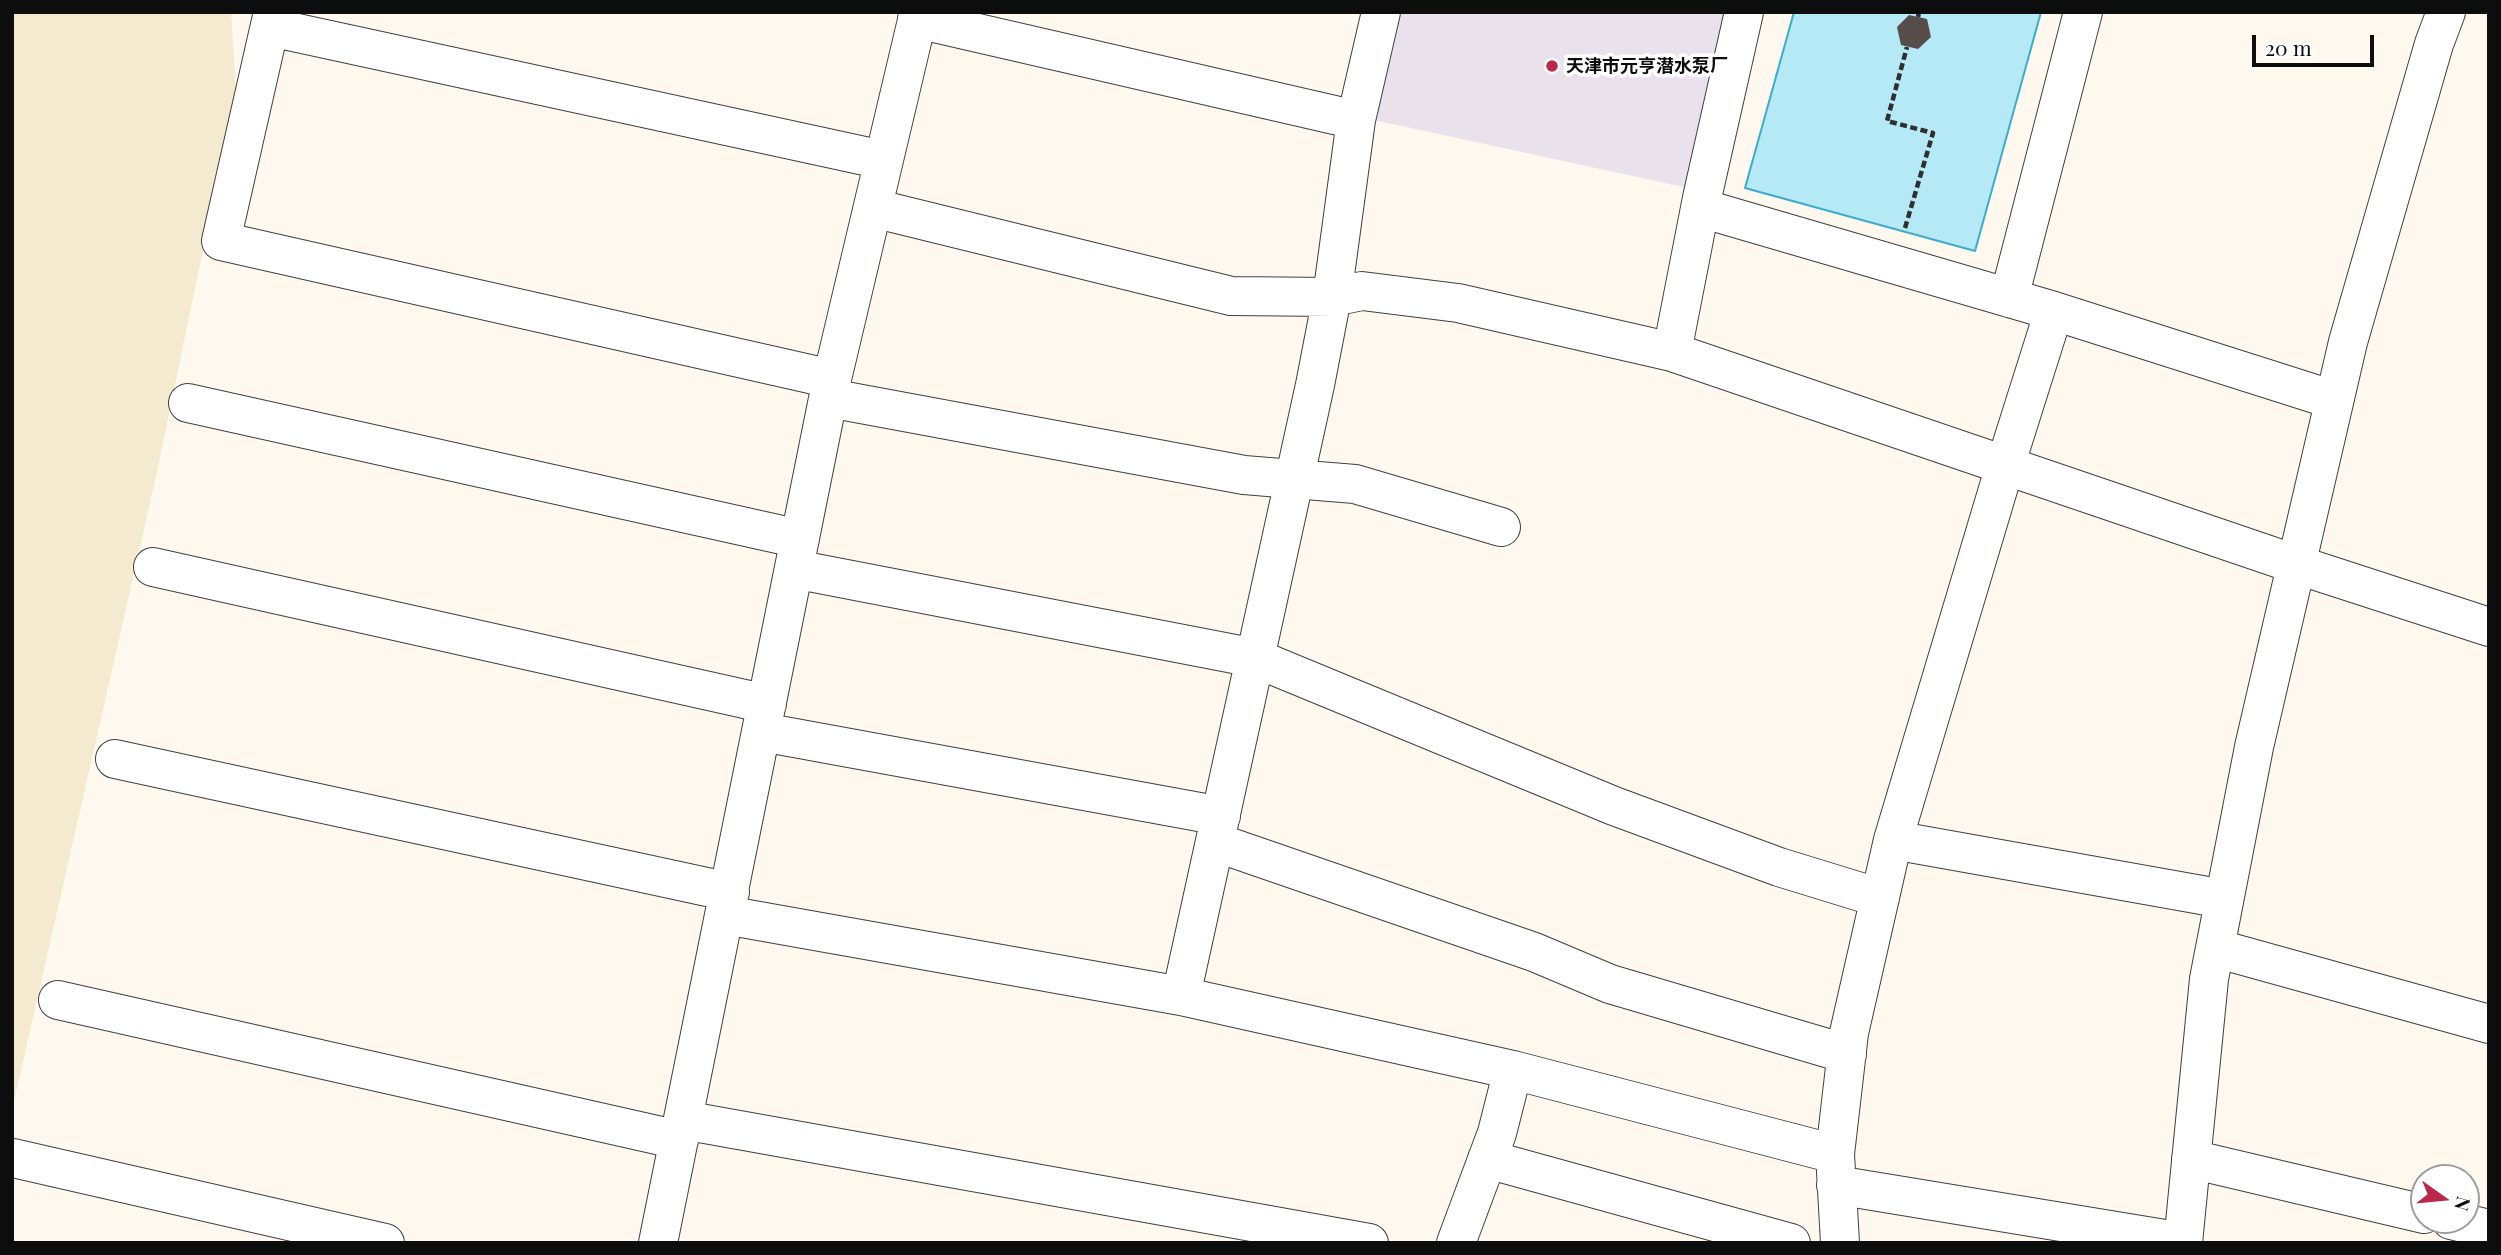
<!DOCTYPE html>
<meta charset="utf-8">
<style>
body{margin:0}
#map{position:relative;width:2501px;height:1255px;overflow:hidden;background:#fff8ee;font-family:"Playfair Display",serif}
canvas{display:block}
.frame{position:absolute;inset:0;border:14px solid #0d0d0d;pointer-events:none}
.north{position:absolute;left:2410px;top:1164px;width:70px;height:70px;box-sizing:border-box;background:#fff;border:2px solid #9e9e9e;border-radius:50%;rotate:105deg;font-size:19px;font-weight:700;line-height:28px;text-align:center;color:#0d0d0d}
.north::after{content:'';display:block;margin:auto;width:24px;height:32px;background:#ba284b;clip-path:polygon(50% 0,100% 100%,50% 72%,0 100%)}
.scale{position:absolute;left:2252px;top:35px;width:122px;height:32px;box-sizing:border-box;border:4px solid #0d0d0d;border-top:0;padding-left:9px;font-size:21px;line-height:24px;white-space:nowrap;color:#0d0d0d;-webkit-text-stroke:5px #fff;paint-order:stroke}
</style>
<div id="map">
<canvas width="2501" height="1255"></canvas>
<div class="frame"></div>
<div class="north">N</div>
<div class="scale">20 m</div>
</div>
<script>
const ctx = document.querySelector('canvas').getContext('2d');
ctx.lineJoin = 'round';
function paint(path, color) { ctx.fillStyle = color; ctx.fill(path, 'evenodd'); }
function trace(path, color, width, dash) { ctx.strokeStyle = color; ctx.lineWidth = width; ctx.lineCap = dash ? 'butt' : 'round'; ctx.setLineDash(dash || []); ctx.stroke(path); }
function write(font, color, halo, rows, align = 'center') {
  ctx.font = font + ' "Playfair Display","Noto Sans SC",serif'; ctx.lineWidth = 7; ctx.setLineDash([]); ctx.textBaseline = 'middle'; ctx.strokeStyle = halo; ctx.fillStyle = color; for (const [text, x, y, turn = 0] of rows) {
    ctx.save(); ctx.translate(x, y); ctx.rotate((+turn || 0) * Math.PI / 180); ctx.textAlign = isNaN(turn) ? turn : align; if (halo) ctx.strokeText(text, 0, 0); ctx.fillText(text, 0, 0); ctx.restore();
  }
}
paint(new Path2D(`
 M1399 12H1731L1688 188 1374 120Z`), '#e9e2ec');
paint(new Path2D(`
 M12 12H231L236 91 155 481 12 1110Z`), '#f4eacf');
const water = new Path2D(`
 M1794 12H2041L1975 251 1745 188Z`);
paint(water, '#b4e9f5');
trace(water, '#3dacca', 2);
paint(new Path2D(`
 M1909 15 1927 19 1931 37 1918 49 1901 45 1897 27Z`), '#564c4a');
const minor = new Path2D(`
 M273 12 221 241 832 379
 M917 19 1356 120
 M270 27 883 160
 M873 208 1231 296 1332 297 1362 291 1458 303 1672 352 2295 564 2489 627
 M1701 208 2054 311 2334 400
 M2009 298 2083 12
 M1672 352 1702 198 1744 12
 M829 398 1244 475 1355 484 1501 527
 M188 403 800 539
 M153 567 767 704
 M794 569 1255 658 1614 806 1779 867 1880 898
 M762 732 1221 816
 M115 759 730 892
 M1893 840 2224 899
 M1215 842 1534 952 1610 984 1847 1054
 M725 915 1181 996 1513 1070 1835 1154
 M2215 948 2489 1024
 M1181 996 1315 385 1332 297 1356 120 1381 12
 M58 1000 679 1140
 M683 1120 1369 1243
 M13 1158 385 1243
 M1487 1159 1791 1243
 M2191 1159 2424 1214
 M1836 1185 2183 1242
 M2451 1220 2489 1229
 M658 1243 832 379 919 12
 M1456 1243 1497 1133 1513 1070
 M1840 1243 1835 1154 1849 1033 1893 840 2005 466 2054 311
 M2183 1243 2209 979 2254 747 2348 342 2434 44 2446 12`);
trace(minor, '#404040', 40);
trace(new Path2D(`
 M1918 17 1919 12
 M1905 228 1933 133 1887 121 1907 47`), '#2f2f2f', 4.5, [7, 3.5]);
trace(minor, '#fff', 38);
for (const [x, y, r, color] of [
 [1552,66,7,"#ba284b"]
]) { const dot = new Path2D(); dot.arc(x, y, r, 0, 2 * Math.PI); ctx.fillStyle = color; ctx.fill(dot); trace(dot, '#fff', 2.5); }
write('bold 18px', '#0d0d0d', '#fff', [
 ["天津市元亨潜水泵厂",1566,66]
], 'left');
</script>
